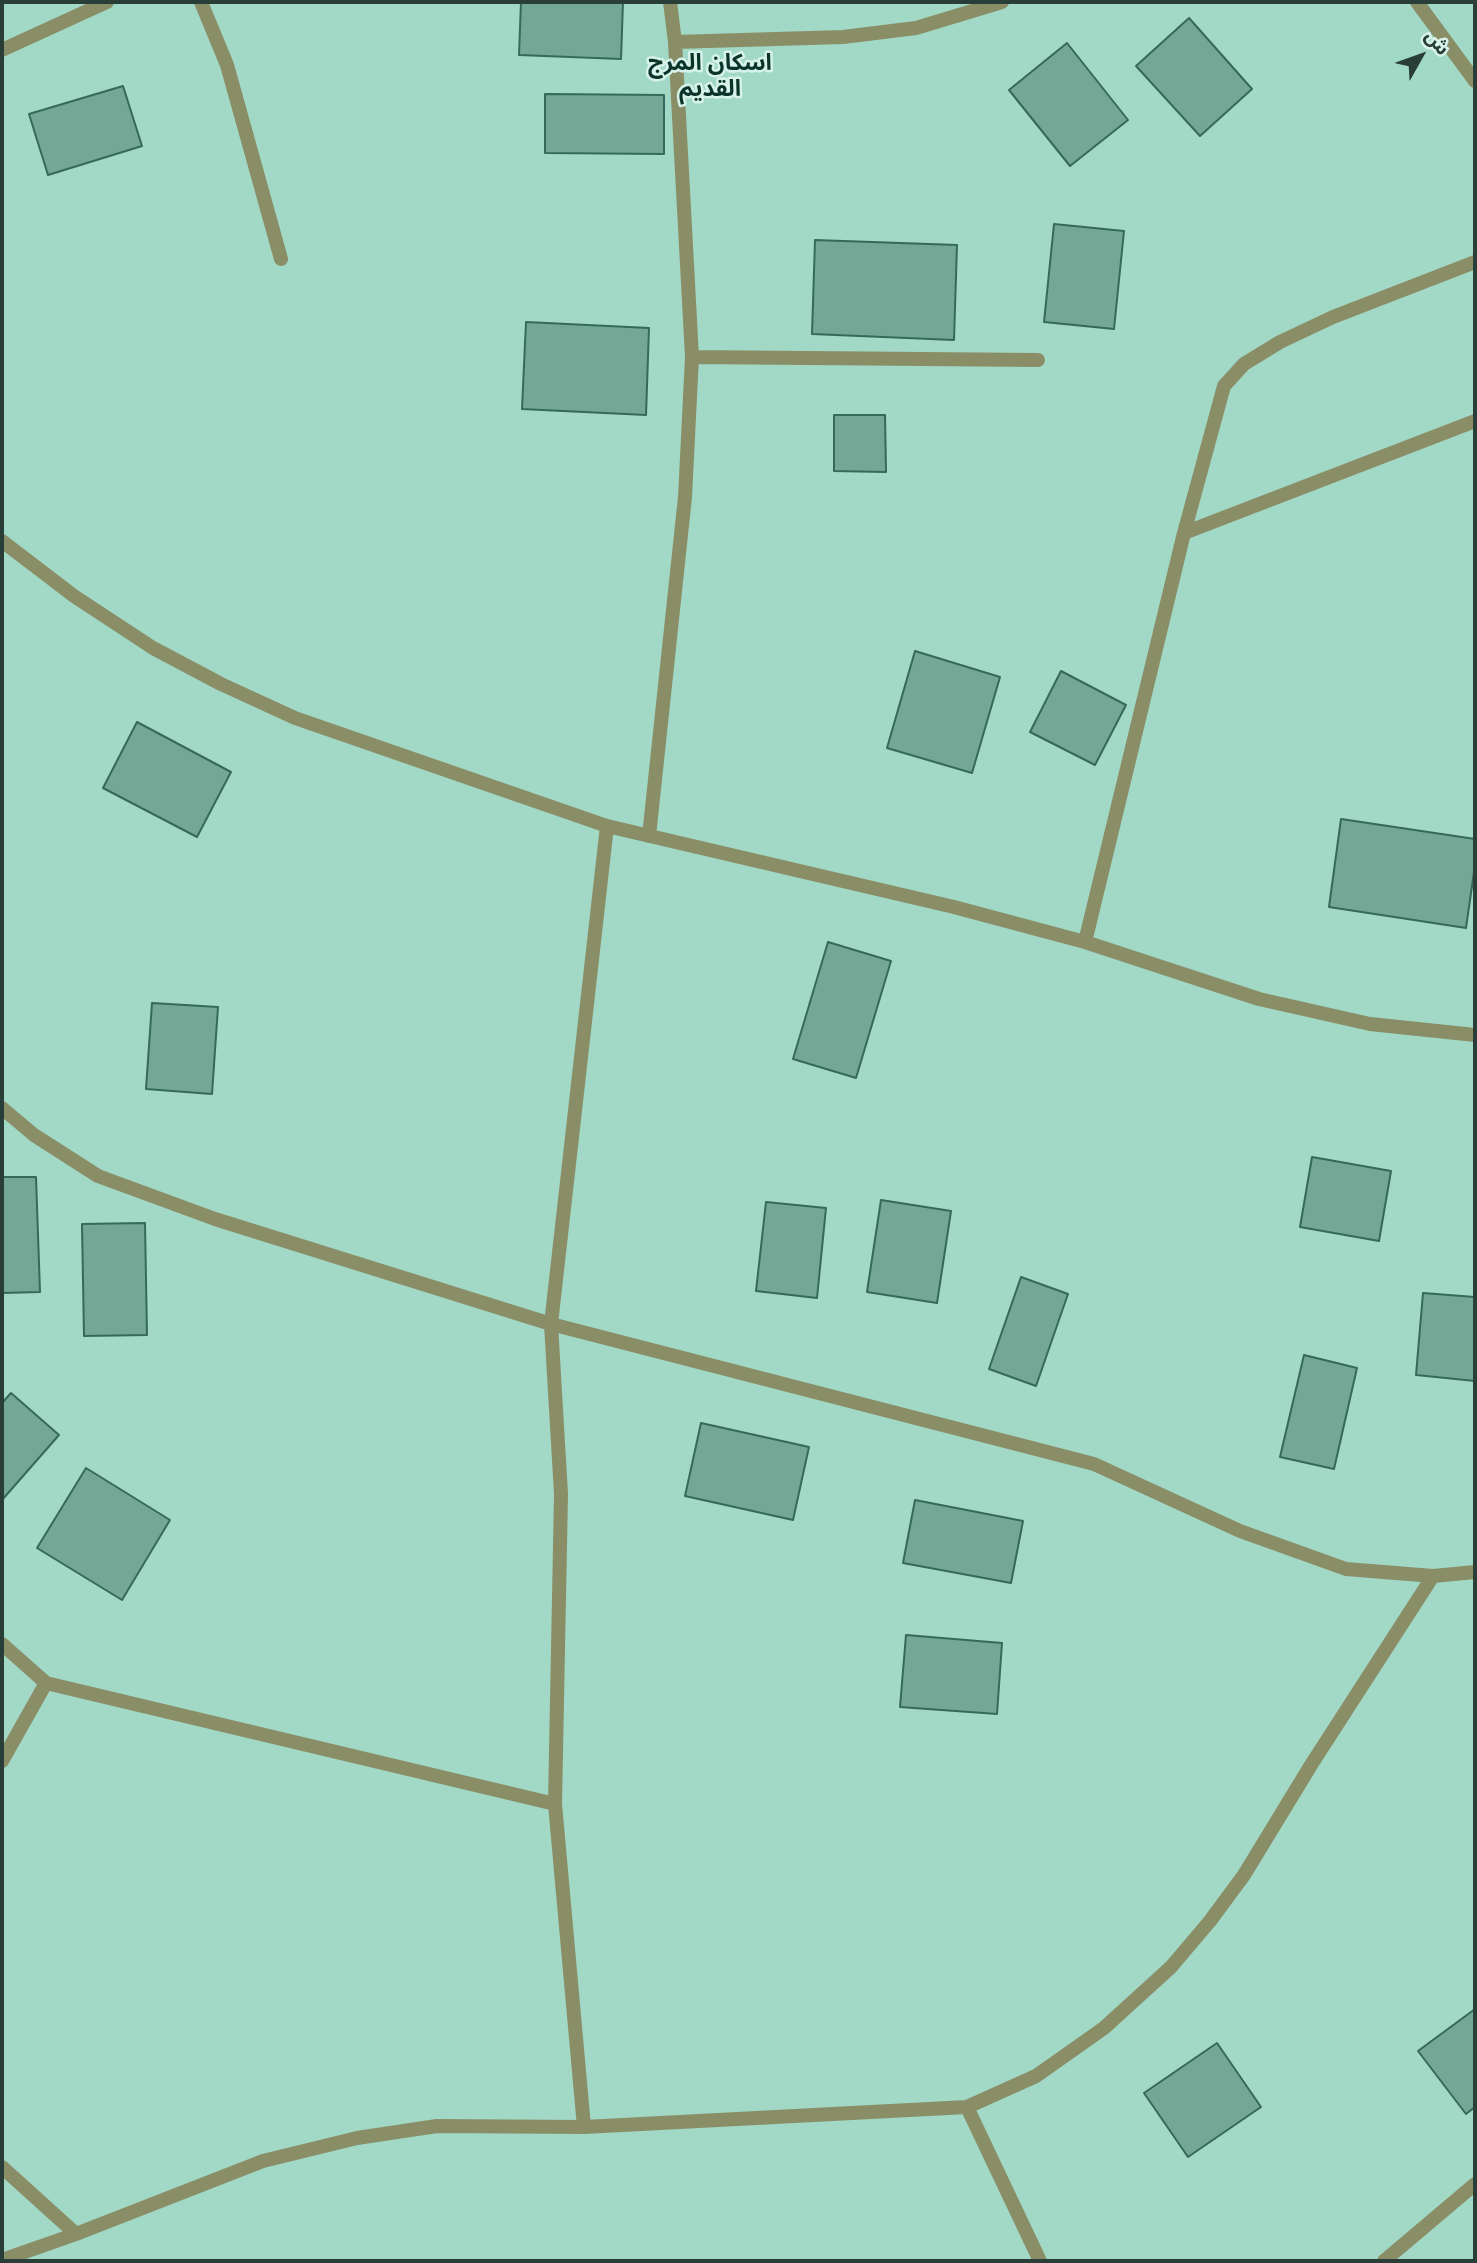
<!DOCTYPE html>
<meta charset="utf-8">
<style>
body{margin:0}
#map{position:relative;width:1477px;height:2263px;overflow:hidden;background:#a2d8c6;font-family:"Varela Round","Noto Sans Arabic",sans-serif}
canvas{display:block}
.frame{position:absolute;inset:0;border:4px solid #283e37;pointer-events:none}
.north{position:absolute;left:1386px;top:21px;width:70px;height:70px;-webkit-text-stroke:5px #d7f2e9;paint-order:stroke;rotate:50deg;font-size:19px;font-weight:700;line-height:28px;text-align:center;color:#283e37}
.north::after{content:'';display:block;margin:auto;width:24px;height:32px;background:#283e37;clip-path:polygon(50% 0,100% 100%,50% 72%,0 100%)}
</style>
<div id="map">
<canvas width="1477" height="2263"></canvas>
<div class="frame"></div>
<div class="north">ش</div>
</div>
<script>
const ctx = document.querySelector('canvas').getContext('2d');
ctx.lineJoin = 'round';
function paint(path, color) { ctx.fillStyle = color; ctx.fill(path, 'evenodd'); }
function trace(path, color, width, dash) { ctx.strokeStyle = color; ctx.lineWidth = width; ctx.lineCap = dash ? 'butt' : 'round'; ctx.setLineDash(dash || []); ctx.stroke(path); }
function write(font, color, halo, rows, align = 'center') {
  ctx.font = font + ' "Varela Round","Noto Sans Arabic",sans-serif'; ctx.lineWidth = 5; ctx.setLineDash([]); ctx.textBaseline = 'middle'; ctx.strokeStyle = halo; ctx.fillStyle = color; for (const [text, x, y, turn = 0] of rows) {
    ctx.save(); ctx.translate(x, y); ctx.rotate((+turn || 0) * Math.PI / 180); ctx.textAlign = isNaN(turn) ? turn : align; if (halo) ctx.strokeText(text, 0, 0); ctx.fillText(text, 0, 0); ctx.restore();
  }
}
const building = new Path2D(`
 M521 2H623L621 59 519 55Z
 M1189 18 1252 89 1200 136 1136 66Z
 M1067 43 1128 120 1070 166 1009 90Z
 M123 86 142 146 48 175 29 114Z
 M545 94 664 95V154L545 153Z
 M1054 224 1124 231 1114 329 1044 322Z
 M815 240 957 245 954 340 812 334Z
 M526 322 649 328 646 415 522 409Z
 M834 415H885L886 472 834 471Z
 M915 651 1000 677 972 773 887 748Z
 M1061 671 1126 705 1095 765 1030 732Z
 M137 722 231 772 197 837 103 788Z
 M1341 819 1475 839V865L1466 928 1329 907Z
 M828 942 891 961 856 1078 793 1059Z
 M152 1003 218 1007 212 1094 146 1089Z
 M1312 1157 1391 1171 1379 1241 1300 1227Z
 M2 1177H36L40 1292 2 1293Z
 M881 1200 951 1211 937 1303 867 1292Z
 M766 1202 826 1208 817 1298 756 1291Z
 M145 1223 147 1335 84 1336 82 1224Z
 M1021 1277 1068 1294 1036 1386 989 1369Z
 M1423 1293 1475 1297V1381L1416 1375Z
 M1304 1355 1357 1368 1334 1469 1280 1457Z
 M11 1393 59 1435 2 1500V1403Z
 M701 1423 809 1447 793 1520 685 1496Z
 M86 1468 170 1520 122 1600 37 1548Z
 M915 1500 1023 1521 1011 1583 903 1563Z
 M906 1635 1002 1643 997 1714 900 1707Z
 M1475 2009V2107L1466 2114 1418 2051Z
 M1217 2043 1261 2107 1188 2157 1144 2093Z`);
paint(building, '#73a897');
trace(building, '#36695b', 2);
trace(new Path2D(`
 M201 2 227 65 281 259`), '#8a8e67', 14);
trace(new Path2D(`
 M1417 2 1475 81
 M675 42 843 37 916 28 1002 2
 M2 50 107 2
 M692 357 1038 360
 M1184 533 1475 421
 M2 541 74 596 153 648 221 684 295 718 607 826 954 907 1085 942 1259 999 1370 1024 1475 1035
 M649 836 685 497 692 357 675 42 670 2
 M1085 942 1184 533 1224 386 1244 364 1280 342 1333 317 1475 262
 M2 1108 34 1135 98 1176 215 1219 551 1324 1094 1464 1240 1531 1346 1569 1433 1576 1475 1572
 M2 1644 46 1683 2 1761
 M46 1683 555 1804
 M967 2107 1040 2261
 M584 2127 555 1804 561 1494 551 1324 607 826
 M2 2167 76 2234
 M2 2260 76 2234 263 2161 357 2138 437 2126 584 2127 967 2107 1036 2076 1104 2028 1171 1967 1210 1921 1244 1875 1311 1765 1433 1576
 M1384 2261 1475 2184`), '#8a8e67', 14);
write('bold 23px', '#0a342a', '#d7f2e9', [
 ["اسكان المرج",710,64],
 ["القديم",710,90]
]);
</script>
